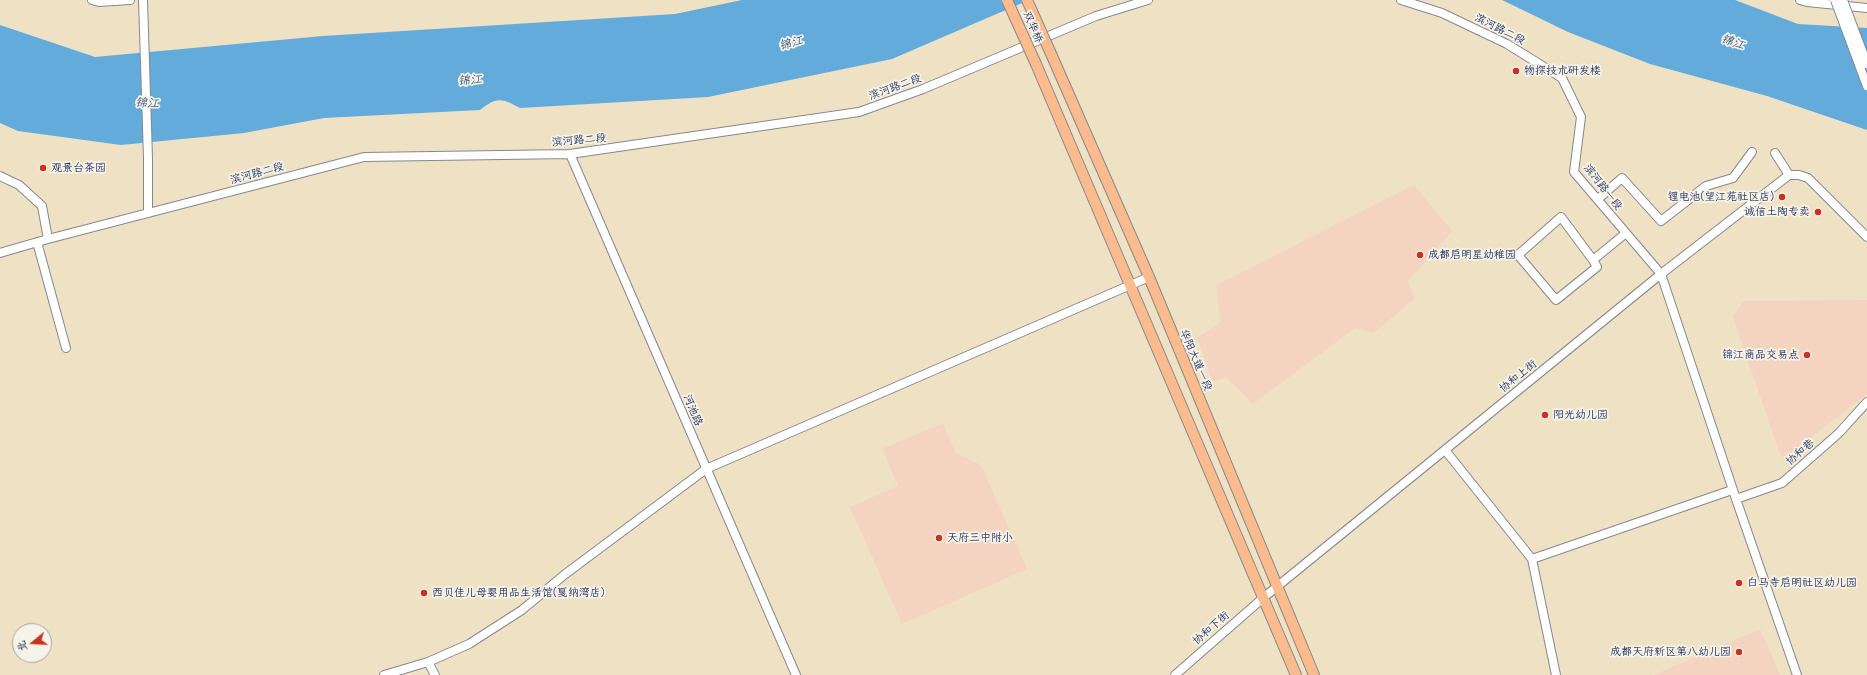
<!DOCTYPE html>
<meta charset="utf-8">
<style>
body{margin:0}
#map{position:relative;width:1867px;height:675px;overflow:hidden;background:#efe1c4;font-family:Mali,"LXGW WenKai TC",sans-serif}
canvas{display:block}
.north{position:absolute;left:12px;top:623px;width:40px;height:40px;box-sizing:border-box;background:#f7f3e8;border:1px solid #9fa5b1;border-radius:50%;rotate:252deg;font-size:11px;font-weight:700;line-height:16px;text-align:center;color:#1b2f5e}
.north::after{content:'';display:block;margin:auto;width:14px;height:18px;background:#c8321e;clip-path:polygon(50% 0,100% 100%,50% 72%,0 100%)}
</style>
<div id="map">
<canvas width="1867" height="675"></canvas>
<div class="north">北</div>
</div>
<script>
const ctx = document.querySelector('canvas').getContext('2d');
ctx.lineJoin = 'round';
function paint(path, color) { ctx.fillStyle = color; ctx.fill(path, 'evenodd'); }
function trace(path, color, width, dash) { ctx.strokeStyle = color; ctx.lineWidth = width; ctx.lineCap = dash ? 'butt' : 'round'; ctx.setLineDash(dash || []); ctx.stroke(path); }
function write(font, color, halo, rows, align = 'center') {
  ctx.font = font + ' Mali,"LXGW WenKai TC",sans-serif'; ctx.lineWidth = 3.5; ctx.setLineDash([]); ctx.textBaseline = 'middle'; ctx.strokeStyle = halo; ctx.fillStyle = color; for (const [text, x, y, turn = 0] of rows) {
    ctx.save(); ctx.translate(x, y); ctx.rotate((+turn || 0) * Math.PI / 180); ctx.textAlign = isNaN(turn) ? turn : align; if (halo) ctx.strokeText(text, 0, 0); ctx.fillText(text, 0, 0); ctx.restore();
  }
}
paint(new Path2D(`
 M1414 185 1452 231 1408 281 1415 298 1374 333 1355 328 1253 404 1226 377 1213 382 1197 338 1221 322 1216 285Z
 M1867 300V394L1782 460 1733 317 1743 301Z
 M943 423 956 453 981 465 1027 569 902 624 850 507 898 486 882 449Z
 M1760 629 1780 675H1654Z`), '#f4d3c1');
paint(new Path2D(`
 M742 0H1029L892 59 708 97 520 108C501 98 497 97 480 110L324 118 244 133 121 145 18 131 0 123V25L95 57 323 36 675 14Z
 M1502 0H1735L1798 24 1867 28V130L1767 96 1650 64 1568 32Z`), '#63abda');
const minor = new Path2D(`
 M92 0 99 2 130 0
 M143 0 148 158V213
 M1401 0 1442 13 1507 44 1562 78 1581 117 1574 172 1661 274 1736 499 1797 675
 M1800 0 1807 2 1867 8
 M1775 153 1789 175
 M570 154 796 675
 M1789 175H1799L1808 178 1867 237
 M0 176 19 185 42 206 48 239
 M1598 199 1622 178 1661 221 1706 186 1733 178 1752 152
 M37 242 66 348
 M0 253 48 239 364 157 570 154 859 112 923 89 1096 16 1148 0
 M1593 260 1561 217 1518 255 1556 300 1597 267 1593 260 1626 233
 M1445 450 1532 559 1556 675
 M1736 499 1782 483 1839 433 1867 402
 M1532 559 1732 490
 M428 662 435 675
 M384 675 428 662 469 644 522 610 564 575 706 469 1149 277
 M1175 675 1263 598 1661 274 1789 175`);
const major = new Path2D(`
 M1052 56 1149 277 1314 675
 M1036 64 1296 675`);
trace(minor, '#858891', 10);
trace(major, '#858891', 12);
trace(minor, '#fff', 8);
trace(major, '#fbbb8c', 10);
const minorBridge = new Path2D(`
 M1835 0 1867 86
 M1843 0 1867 64`);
const majorBridge = new Path2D(`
 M1007 0 1036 64
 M1027 0 1052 56`);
trace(minorBridge, '#858891', 10, []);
trace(majorBridge, '#858891', 12, []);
trace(minorBridge, '#fff', 8);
trace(majorBridge, '#fbbb8c', 10);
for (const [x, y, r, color] of [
 [1516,71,4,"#c8321e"],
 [43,168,4,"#c8321e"],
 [1782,197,4,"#c8321e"],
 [1818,212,4,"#c8321e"],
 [1420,255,4,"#c8321e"],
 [1807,355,4,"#c8321e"],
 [1545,415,4,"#c8321e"],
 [939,538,4,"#c8321e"],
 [1739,583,4,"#c8321e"],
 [424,593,4,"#c8321e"],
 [1739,652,4,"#c8321e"]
]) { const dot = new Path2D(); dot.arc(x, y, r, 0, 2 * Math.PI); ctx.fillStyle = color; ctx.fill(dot); trace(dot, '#f7f3e8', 1.5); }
write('11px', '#1b2f5e', '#f7f3e8', [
 ["双华桥",1033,27,66],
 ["滨河路二段",1500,29,27],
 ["滨河路二段",895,87,-20],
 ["滨河路二段",579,140,-5],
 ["滨河路二段",257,173,-15],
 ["滨河路一段",1603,187,52],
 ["华阳大道一段",1196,360,67],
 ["协和上街",1518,376,-39],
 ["河池路",693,410,67],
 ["协和巷",1800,452,-41],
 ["协和下街",1211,628,-41]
]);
write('11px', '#1b2f5e', '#f7f3e8', [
 ["物探技术研发楼",1524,71],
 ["观景台茶园",51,168],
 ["锂电池(望江苑社区店)",1774,197,"right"],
 ["诚信土陶专卖",1810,212,"right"],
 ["成都启明星幼稚园",1428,255],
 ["锦江商品交易点",1799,355,"right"],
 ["阳光幼儿园",1553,415],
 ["天府三中附小",947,538],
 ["白马寺启明社区幼儿园",1747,583],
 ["西贝佳儿母婴用品生活馆(戛纳湾店)",432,593],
 ["成都天府新区第八幼儿园",1731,652,"right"]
], 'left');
write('italic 12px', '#315483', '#f7f3e8', [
 ["锦江",1733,42,18],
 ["锦江",791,43,-15],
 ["锦江",470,80,-5],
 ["锦江",147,103,2]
]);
</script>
